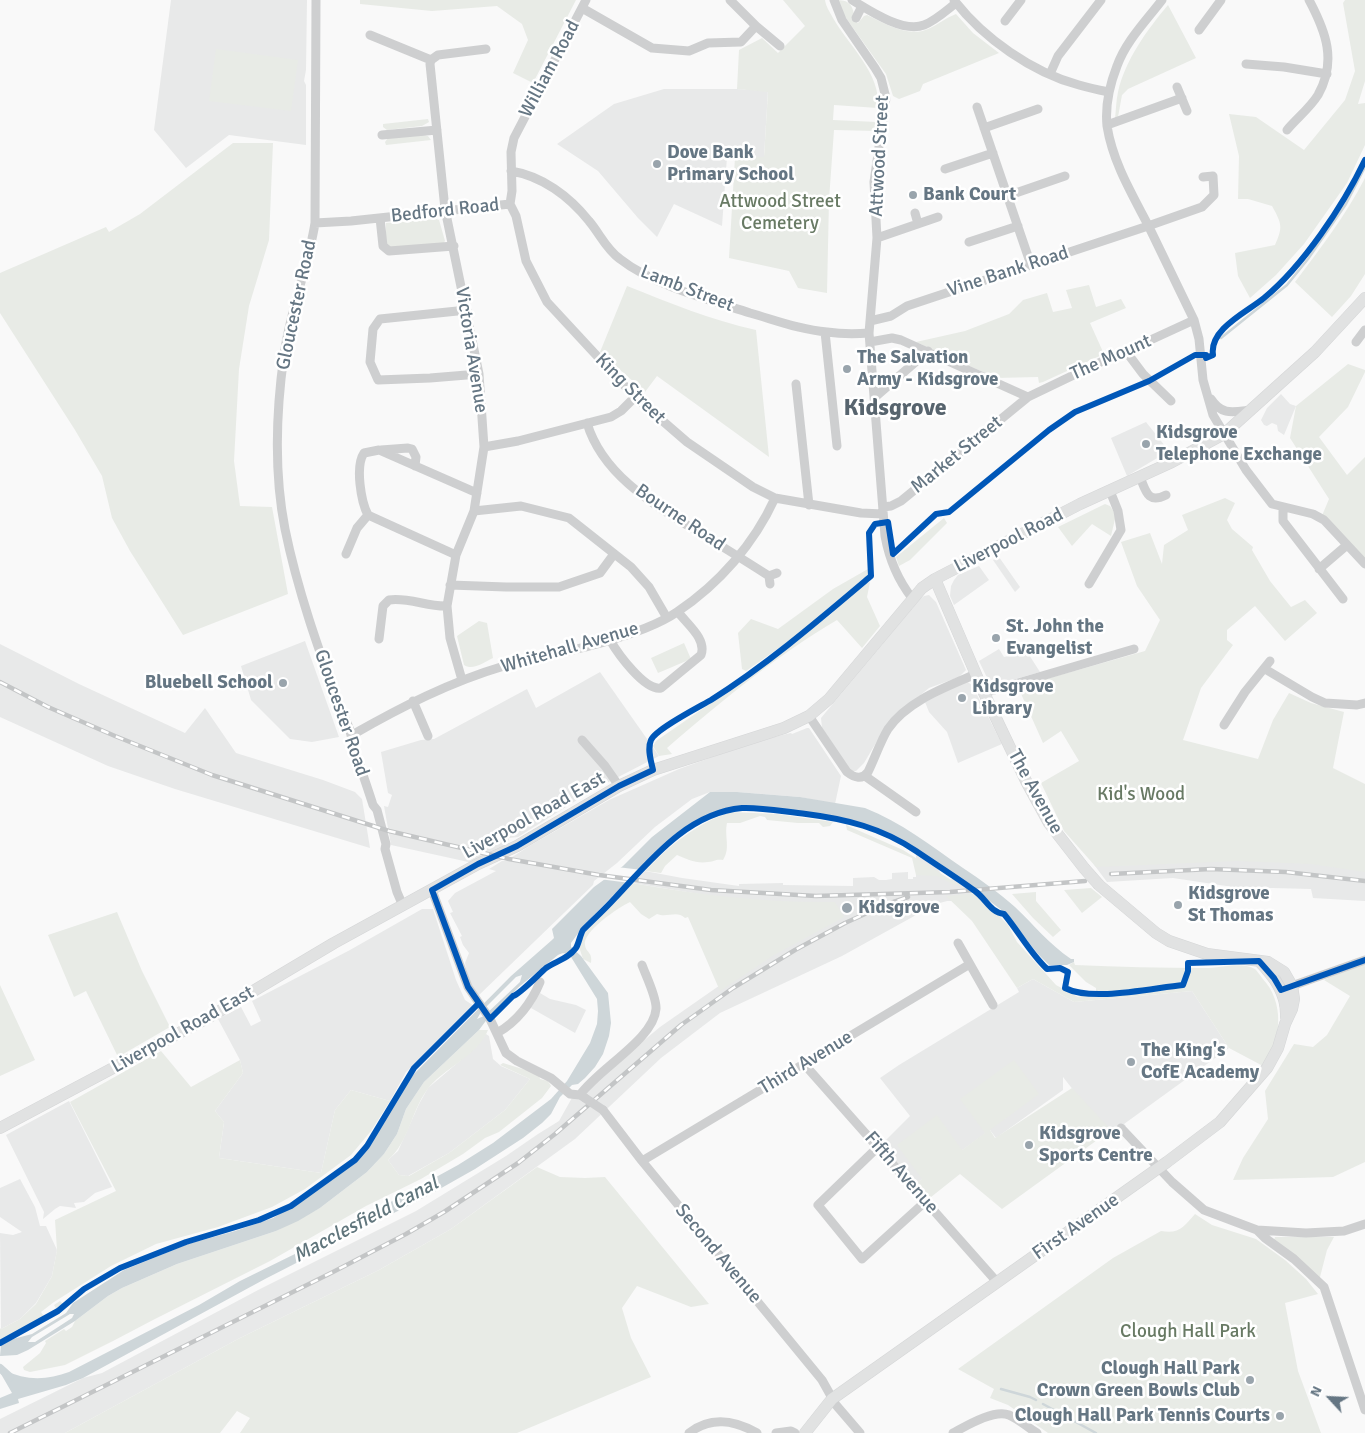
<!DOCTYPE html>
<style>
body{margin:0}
#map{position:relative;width:1365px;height:1433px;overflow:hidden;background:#f9f9f9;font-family:Signika,sans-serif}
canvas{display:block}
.north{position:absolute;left:1305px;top:1373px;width:50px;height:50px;-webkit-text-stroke:4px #fff;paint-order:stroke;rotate:295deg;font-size:14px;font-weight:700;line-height:20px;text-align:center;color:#657683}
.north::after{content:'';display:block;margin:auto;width:18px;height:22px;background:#657683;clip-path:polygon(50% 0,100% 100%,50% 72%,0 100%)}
</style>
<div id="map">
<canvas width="1365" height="1433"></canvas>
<div class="north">N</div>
</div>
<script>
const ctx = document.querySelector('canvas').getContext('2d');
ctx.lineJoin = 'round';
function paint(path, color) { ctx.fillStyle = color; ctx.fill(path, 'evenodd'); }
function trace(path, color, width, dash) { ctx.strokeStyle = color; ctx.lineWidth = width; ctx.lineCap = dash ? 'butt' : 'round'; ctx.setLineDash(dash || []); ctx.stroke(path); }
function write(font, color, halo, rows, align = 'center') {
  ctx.font = font + ' Signika,sans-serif'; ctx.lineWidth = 5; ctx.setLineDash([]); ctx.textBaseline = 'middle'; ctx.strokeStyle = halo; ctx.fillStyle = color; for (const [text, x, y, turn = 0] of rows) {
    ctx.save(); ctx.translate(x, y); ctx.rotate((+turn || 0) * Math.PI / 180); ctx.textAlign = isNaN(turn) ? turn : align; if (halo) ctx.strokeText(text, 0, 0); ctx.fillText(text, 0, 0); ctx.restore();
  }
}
paint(new Path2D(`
 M171 0H307L306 70 304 81 306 85V145L229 135 186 168 154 130Z
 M664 89H737L768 91 764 157H727L722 226 674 204 657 237 638 218 598 171 557 144 614 104Z
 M1281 394 1290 404 1296 406 1284 435 1278 431 1277 425 1272 423 1267 426 1264 425 1261 420 1267 408Z
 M1146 422 1169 451 1127 476 1111 438Z
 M999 557 1020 587 1015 592 993 560Z
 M979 566 989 580 954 605 950 596 951 586 954 580 958 575Z
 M929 595 936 602 966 670 959 677 929 688 900 712 886 726 864 763 856 771H851L822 728 821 718 920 599 924 596Z
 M305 641 339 737 312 742 290 739 251 700 241 666Z
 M0 644 79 684 185 733 205 708 236 753 323 780 355 792 362 799 370 848 175 789 108 766 0 717Z
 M1024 647 1040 672 991 686 979 661 999 649 1004 657 1009 656Z
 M600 672 659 756 593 790 518 837 509 838 508 843 503 848 473 863 391 845 384 806 388 807 392 795 388 793 381 752 421 740 434 739 527 689 536 708Z
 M966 681 972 685 1002 744 958 763 947 732 929 712 925 702Z
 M807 728H809L841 776 835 804 800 797 737 792H710L692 799 655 827 617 863 594 881 593 885 478 996 469 985 465 963 469 953 463 945 460 937 462 936 450 913 453 912 448 901 455 893 496 871 489 869 502 861H506L531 845 609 800 679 769 749 744 782 735 791 733 792 734Z
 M1365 847V901L1313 898 1311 889 1233 887 1173 878 1107 882 1092 862 1197 852Z
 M916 855 938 869 941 874 949 880 953 879 960 883 974 893H972L966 901H947L936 904 842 956 720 1013 661 1058 575 1139 451 1229 379 1270 238 1339 65 1433H0V1419L83 1378 102 1373 260 1289 416 1211 506 1156 538 1134 559 1121 573 1096 582 1100 596 1082 606 1072 660 1027 756 960 699 894 632 883 645 871 682 878 739 886V884L783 883V885L853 886V878L874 877 879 880H886L892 879V873L908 872V879H913V877H916Z
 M422 909H433L456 980 465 1000 474 1006 406 1072 390 1101 351 1090 335 1110 321 1173 219 1158 224 1122 215 1111 243 1073 240 1060 218 1019 241 1007 251 1026 261 1021 252 1001 350 950Z
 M1033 979 1074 1002 1192 991 1229 1048 1124 1124 1126 1126 1111 1130 1093 1115 1063 1077V1090L996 1138 990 1130 913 1186 883 1153V1143L910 1116 880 1078 899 1065 1019 992 1017 988Z
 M540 993 550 999 576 1005 586 1010 575 1033 531 1008Z
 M486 1034 489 1036 493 1059 501 1066 530 1079 505 1110 449 1153 408 1176 399 1175 388 1160 398 1151 419 1104 428 1088 475 1048Z
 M69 1101 112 1187 95 1193 84 1202 74 1203 76 1208 60 1206 55 1209 43 1219 44 1212 6 1135Z
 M20 1179 35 1207 40 1226H46L57 1250 52 1276 36 1303 20 1319 1 1329 0 1233 13 1235 22 1232 0 1217V1188Z`), '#e8e9e9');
paint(new Path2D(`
 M360 0H576L533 83 513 73 528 40 522 24 497 6 432 11 360 4Z
 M783 0H825C826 7 830 12 833 18 849 46 881 73 878 108L834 105 833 120 877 122 876 131 834 130 829 200 827 293 798 288 789 271 729 258 735 157H764L768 92 737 89 739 50 762 38 778 53 805 26Z
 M837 0C847 0 852 3 854 14L851 19 858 23 864 16 867 15C884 23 908 38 928 29 938 25 945 18 956 14L973 33 999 53 923 84 920 91 899 99 893 96 886 74 843 14Z
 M1345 0H1365V81L1358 104 1365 103V145L1347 183 1304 244 1276 275 1250 298 1238 276 1235 253 1275 245C1283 227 1282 224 1272 206L1248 199H1238L1239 156 1229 114 1256 117 1304 150 1345 100 1355 71 1343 3Z
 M1168 5 1196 58 1128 89 1122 95 1118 117 1115 119C1116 110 1116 101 1118 92 1125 60 1147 30 1168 5Z
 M216 49 298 60 291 111 209 101Z
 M428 119 429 122 422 126 387 130 383 127V124Z
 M423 135 428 136 431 140 386 145 385 142 388 138Z
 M233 143H273L269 240 249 306 239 369 234 461 240 506 272 507 288 594 183 635 130 551 112 518 102 476 75 430 0 313V273L106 227 109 232 140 214Z
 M1365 178V274L1351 296 1332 317 1295 282C1320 249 1346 215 1365 178Z
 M436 219 439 220 445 241 443 244 393 249 386 244V223Z
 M1089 285 1096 307 1121 299 1126 308 1090 323 1104 354 1043 382 1039 383 1038 377 996 378 916 342 965 331 1009 314 1023 300 1047 293 1053 312 1072 308 1066 290Z
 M627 286C670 303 711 320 756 330L769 457 657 376 645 392 600 352Z
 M1348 364 1365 370V372L1348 407 1319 437 1347 475 1365 457V564L1321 518 1329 499 1290 438 1296 406Z
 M1225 498 1235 503 1227 520 1232 529 1253 547 1252 550 1270 581 1291 607 1305 600 1317 613 1285 641 1255 606 1227 630V640L1233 645 1201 688 1183 740 1258 759 1273 720 1289 693 1311 703 1344 712 1333 768 1365 784V872L1311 864 1237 861 1096 867 1064 831 1041 783 1079 761 1061 731 1043 743 1018 687 1145 651 1160 620 1137 586 1121 542 1150 533 1162 564 1164 545 1188 530 1182 515Z
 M1105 504 1110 506 1116 515 1111 536 1092 524 1072 546 1058 527Z
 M944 518 947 523 910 560 899 566 896 557Z
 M868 569 869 574 796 636 746 671 742 669 738 633 751 619 778 629 833 589Z
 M870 582 867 597 880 626 862 648 837 620C777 655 719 703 667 748L672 754 659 756 653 746 656 741 750 676 830 615 864 584Z
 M479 621 487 623 493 658C484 662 473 671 464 665L457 636Z
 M684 643 691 659 658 673 651 658Z
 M731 812 777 814 833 822 830 826 823 827 819 823H798L767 820 765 817 760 816 740 823H727C724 836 731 848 723 860 714 859 715 862 708 862 697 864 686 859 677 855L665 866 661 873 645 871C670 845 697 823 731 812Z
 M846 825 903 850 956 883 964 884 954 885 937 876 916 875 912 858 847 830Z
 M632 883C699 895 767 903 835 902L844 917 774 955 720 991 688 917 685 918C677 910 667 918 657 914L649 919 641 914 630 902C619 907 582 932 585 945 586 953 593 952 591 963L583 959 579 947 583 932Z
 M1091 888 1102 897 1082 913 1064 890Z
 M1036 892V901L1061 930 1053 937 1033 918 1012 894Z
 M977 893 1008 925 1017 942 1056 985 1078 997 1096 992V988L1086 982 1069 965 1074 962 1075 965C1118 967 1162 968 1205 968 1220 968 1241 961 1255 969 1257 971 1260 975 1262 978 1285 1002 1282 1040 1263 1066L1229 1048 1192 991 1074 1002 1033 979 1017 988 972 921 946 896Z
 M117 912 142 971 170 1027 118 1057 86 991 74 997 48 935Z
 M1365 961V1162L1333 1177 1233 1180 1243 1158 1268 1119 1265 1091 1294 1044 1313 1047 1327 1035 1350 996 1324 980Z
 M0 985 35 1060 0 1076Z
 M479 1030H488C477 1057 443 1068 427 1090 411 1112 409 1142 388 1160L399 1175 409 1176 449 1153 505 1110 530 1079 500 1065 503 1063 539 1074 540 1079 548 1081 551 1086 542 1098 499 1132 485 1138 463 1154 421 1179 366 1206 270 1261 153 1320 113 1341 65 1365 30 1372 24 1370 23 1367 40 1353 46 1343 45 1341 64 1329 66 1331 72 1327 75 1321 108 1296 122 1288 177 1264 276 1231 320 1208 367 1172 384 1154 397 1134 406 1109 424 1082Z
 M161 1051 191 1087 240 1060 243 1073 215 1111 224 1122 219 1158 321 1173 335 1110 351 1090 390 1101 371 1131 351 1155 305 1189 272 1207 218 1227 156 1244 111 1266 54 1302 41 1312 45 1318 57 1310 54 1305 60 1301 64 1305C46 1322 20 1329 0 1342V1328L1 1329 20 1319 36 1304 52 1276 57 1250 55 1220 116 1191 70 1102Z
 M1014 1060 1039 1094 990 1130 995 1138 1072 1088 1111 1130 1002 1209 960 1174 926 1201 913 1186 922 1179 897 1145 937 1115 962 1150 985 1133 960 1099Z
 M537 1167 560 1177 585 1178 605 1177 709 1304 691 1307 637 1286 622 1308 631 1338 651 1377 517 1433H240L250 1418 237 1411 220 1433H65L238 1339 379 1270 451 1229Z
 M1195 1214 1212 1225 1256 1239 1285 1260 1306 1279 1318 1294 1285 1303 1298 1371 1321 1433H1048L1008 1405 990 1398 994 1389 958 1369 1113 1258 1161 1231C1180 1234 1183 1227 1195 1214Z
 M1275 1237H1334L1327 1250 1320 1277H1317L1274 1240Z`), '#e8ebe6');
paint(new Path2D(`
 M710 792H737L800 797 865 808C901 822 931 846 963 868 981 880 998 892 1015 907 1034 925 1049 944 1071 959H1074V962L1067 965H1049L1038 954 1004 912 979 893 900 840 884 832 845 818 763 807H735L691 823 673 836 644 864 584 925 571 943V947L581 956 608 993 611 1023 609 1036 603 1054 595 1067 585 1078 578 1084 572 1085 560 1097 551 1114 542 1123 523 1138 475 1169 429 1195 265 1279 83 1378 66 1385 18 1399 19 1403 0 1409V1398L12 1393 1 1374 2 1371 5 1370C25 1381 48 1380 69 1372L199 1305 240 1281 303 1250 458 1165 493 1143 551 1099 567 1081 590 1043 597 1024 598 1011 597 999 571 957C566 953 564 952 558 955L520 986 491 1014 479 1030 424 1082 406 1109 397 1134 384 1154 367 1172 320 1208 298 1221 276 1231 177 1264 122 1288 108 1296 75 1321 28 1350 17 1355 0 1356 1 1345 13 1339 32 1334 66 1313 73 1303 124 1270 188 1244 235 1231 273 1218 305 1199 349 1166 369 1148 381 1125 395 1104 411 1077 511 976 552 940 554 938 552 929 594 887 623 866 652 837ZM522 975 520 982 484 1016 477 1019 481 1012 516 977ZM70 1314H74L72 1318 35 1342H28L32 1337Z`), '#ced6d9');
paint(new Path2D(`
 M617 867 642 870 630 883 599 879Z`), '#f9f9f9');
trace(new Path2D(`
 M1221 338 1287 285 1308 259 1346 204 1365 167
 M1001 1389 1030 1397 1036 1400
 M1043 1404 1096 1433`), '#ced6d9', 2.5);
trace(new Path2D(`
 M0 1368 10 1377`), '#ced6d9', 8);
const major = new Path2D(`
 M935 579 984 693 1026 781 1049 823 1084 868
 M1259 961C1274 977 1287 993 1286 1017
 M0 1128 213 1015 334 943 478 864 517 846 619 786 653 770 784 728 809 716 829 699 922 588 935 579 1080 504 1172 462 1224 434 1315 352 1365 298
 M805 1433 832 1399 1167 1162 1220 1122 1267 1068 1278 1048 1285 1024 1292 1009 1294 999 1292 986 1284 972 1268 962 1207 954 1169 941 1156 933 1099 885`);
trace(major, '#d5d6d7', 12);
trace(new Path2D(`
 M316 0 315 223C308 268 290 310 284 355 276 412 274 473 285 529 298 593 320 653 342 714 351 728 350 733 354 747 360 767 367 786 373 805L377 810 386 844 385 849 397 892 403 906
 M586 0 514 138 511 152 512 191 510 204 516 216 526 261 547 302 635 397 687 442 753 487 775 498 861 513 883 514
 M834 0 842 20 875 68 881 78 886 98 874 182 877 238 869 333 885 536C889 558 898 580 912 598
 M852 0C870 11 903 33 924 25 935 21 947 10 956 3
 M954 0C983 38 1033 73 1079 85 1089 88 1099 90 1109 92
 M1162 0C1146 21 1126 41 1117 66 1110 84 1105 106 1107 126 1113 163 1132 194 1149 227 1164 258 1179 289 1194 320L1199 339 1203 380 1213 415 1246 470 1272 504 1313 514 1324 520 1365 564
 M582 8 652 48 689 51 708 43 741 42 756 26 730 0
 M856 18 862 6
 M1005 21 1021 0
 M756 26 780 46
 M1199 30 1221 0
 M370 35 431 60
 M1246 64 1284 67 1327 74
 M1050 74 1058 56 1101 0
 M1177 87 1187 111
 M977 107 1031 265
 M1107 125 1182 98
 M984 128 1038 109
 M1287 130C1296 119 1310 108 1318 95 1337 61 1326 32 1309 0
 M382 135 437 130
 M945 169 993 153
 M511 171C542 176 569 196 589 221 600 234 606 249 620 259 653 285 710 300 750 313 775 320 801 330 827 332 841 334 855 334 869 333
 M1007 196 1065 176
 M915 213 918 224
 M380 218 383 246 389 251 454 246
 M315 223 351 221 510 204
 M877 238 938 217
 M969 242 1018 226
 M467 310 380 319 373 329 370 362 378 380 430 378 479 374
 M870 321 891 316 907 306 1148 226 1202 207 1214 195 1213 176 1203 177
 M825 332 837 446
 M870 342 892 338 901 340 1028 397
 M1356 342 1365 330
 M1128 354 1143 374 1171 401
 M796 384 809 505
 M874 398 928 351
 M1211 399C1222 416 1233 412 1252 410
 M587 423C603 477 658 507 703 535 725 548 747 562 769 576
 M484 447 518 441 611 417 621 411 635 397
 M381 450 408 448 412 449 416 457 415 466
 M1140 477C1146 492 1148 504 1166 495
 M883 507 891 506 901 501 1028 397 1107 359 1128 354 1144 343 1194 320
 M1283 507V521L1343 599
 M474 511 521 506 569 518 631 567 649 587 667 618
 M346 554 357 528 368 515
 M456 555 368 515C361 502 355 466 364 453L379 450 477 493
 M1319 569 1347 545
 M770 584 769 576 777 573
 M1089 584 1121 530 1118 511 1110 491
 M450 585 506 587H559L600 573 614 554
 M379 639 383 606 389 600C408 597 428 607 447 606
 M610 640C618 654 645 691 661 688L701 655C707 639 687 624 678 612
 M1265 669 1312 697 1325 703 1357 705 1365 703
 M462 680 450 638 447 606 456 555 474 511 484 447 479 374 445 209 430 64 431 60 438 55 486 49
 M984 693 1134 649
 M413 701 428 736
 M809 716 847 772C855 778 862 780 868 772 875 758 880 742 888 729 907 701 946 687 976 674
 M1224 725 1245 692 1270 661
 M352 735C401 707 450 682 504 666 539 656 576 651 611 640 633 633 658 625 677 612 719 584 754 544 775 498
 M582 740 605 766 619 786
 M865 776 916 812
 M432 890 468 987 490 1019 506 1053 517 1061 551 1078 570 1094 580 1095 585 1098
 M958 943 993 1005
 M1286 988 1365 960
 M497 1033C517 1022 532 1002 540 982
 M804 1064 997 1282
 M580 1095C598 1069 654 1039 656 1009 657 998 646 976 642 965
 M603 1110 642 1161 822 1380 836 1405 860 1433
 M1121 1128 1172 1182 1204 1210 1257 1230 1306 1233 1344 1231 1365 1224
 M878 1147 818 1205 862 1259 926 1201
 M642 1161 970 964
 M1257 1230 1265 1238 1294 1259 1324 1287 1365 1410
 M689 1433C711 1416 734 1420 757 1433
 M776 1433 791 1431 795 1433
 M953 1433C966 1426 994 1409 1009 1415 1019 1419 1028 1428 1037 1433`), '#cecfd0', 9);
trace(major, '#e1e2e2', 11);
const rail = new Path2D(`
 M0 682 48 707 115 736 212 775 389 831 509 859 599 875 711 890 816 896 950 892 1085 881
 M1111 874 1211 869 1286 872 1365 881
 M10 1433 333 1272 406 1234 444 1212 518 1163 555 1134 681 1025 733 988 795 950 845 923 885 905 908 897`);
trace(rail, '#c3c5c6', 4.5);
trace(rail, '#fff', 2.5, [8]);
const majorBridge = new Path2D(`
 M1084 868 1099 885`);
trace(majorBridge, '#d5d6d7', 12, []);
trace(new Path2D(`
 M585 1098 603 1110`), '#cecfd0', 9);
trace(majorBridge, '#e1e2e2', 11);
trace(new Path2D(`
 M1365 160C1343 206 1303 266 1264 298 1247 312 1209 329 1213 355L1206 358V355H1195L1149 381 1075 412 1049 430 949 512 936 514 893 554 888 522 875 524 869 533 871 576C819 620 768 664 711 700 699 707 656 729 651 740 647 749 651 761 653 770L619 786 517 846 478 864 432 890 468 987 490 1019 513 996C519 995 539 974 546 968 556 961 568 959 576 948 579 943 580 935 583 930 594 919 605 909 615 898 650 861 687 813 742 808 761 807 786 812 806 814 846 819 882 828 916 851 935 864 956 877 975 891 986 899 990 912 1004 914 1019 932 1030 953 1047 969L1060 968 1068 972 1065 988C1092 1002 1152 988 1183 985L1188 971V963L1259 961 1274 978 1281 990 1365 960
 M0 1343 58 1311 84 1289 120 1268 186 1242 259 1220 291 1206 355 1160 367 1146 414 1068 479 1003`), '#0057b8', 6);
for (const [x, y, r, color] of [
 [657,164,5,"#99a4ac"],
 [913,195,5,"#99a4ac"],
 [847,369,5,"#99a4ac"],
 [1146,444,5,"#99a4ac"],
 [996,638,5,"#99a4ac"],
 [283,683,5,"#99a4ac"],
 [962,698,5,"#99a4ac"],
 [1178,905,5,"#99a4ac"],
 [847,908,6,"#99a4ac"],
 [1131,1062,5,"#99a4ac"],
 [1029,1145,5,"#99a4ac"],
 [1250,1380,5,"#99a4ac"],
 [1280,1416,5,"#99a4ac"]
]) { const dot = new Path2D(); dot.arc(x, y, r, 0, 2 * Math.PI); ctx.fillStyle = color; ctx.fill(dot); trace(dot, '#fff', 2); }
write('19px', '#657683', '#fff', [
 ["William Road",550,69,-62],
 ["Attwood Street",880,156,-87],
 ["Bedford Road",445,211,-6],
 ["Vine Bank Road",1008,272,-18],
 ["Lamb Street",687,289,21],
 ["Gloucester Road",297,305,-78],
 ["Victoria Avenue",471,350,81],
 ["The Mount",1111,358,-24],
 ["King Street",630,389,45],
 ["Market Street",957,455,-39],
 ["Bourne Road",680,518,34],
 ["Liverpool Road",1009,541,-27],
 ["Whitehall Avenue",570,648,-16],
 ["Gloucester Road",341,713,71],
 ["The Avenue",1035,792,61],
 ["Liverpool Road East",534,816,-29],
 ["Liverpool Road East",183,1030,-29],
 ["Third Avenue",806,1063,-31],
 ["Fifth Avenue",901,1173,49],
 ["First Avenue",1076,1227,-35],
 ["Second Avenue",718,1254,50]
]);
write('bold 19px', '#657683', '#fff', [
 ["Dove Bank",667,153],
 ["Primary School",667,175],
 ["Bank Court",923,195],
 ["The Salvation",857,358],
 ["Army - Kidsgrove",857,380],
 ["Kidsgrove",1156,433],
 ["Telephone Exchange",1156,455],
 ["St. John the",1006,627],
 ["Evangelist",1006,649],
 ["Bluebell School",273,683,"right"],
 ["Kidsgrove",972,687],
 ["Library",972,709],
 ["Kidsgrove",1188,894],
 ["St Thomas",1188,916],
 ["Kidsgrove",858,908],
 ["The King's",1141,1051],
 ["CofE Academy",1141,1073],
 ["Kidsgrove",1039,1134],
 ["Sports Centre",1039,1156],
 ["Clough Hall Park",1240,1369,"right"],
 ["Crown Green Bowls Club",1240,1391,"right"],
 ["Clough Hall Park Tennis Courts",1270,1416,"right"]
], 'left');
write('19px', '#687a64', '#fff', [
 ["Attwood Street",780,202],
 ["Cemetery",780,224],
 ["Kid's Wood",1141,795],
 ["Clough Hall Park",1188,1332]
]);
write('italic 20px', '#60757c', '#fff', [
 ["Macclesfield Canal",366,1220,-28]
]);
write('bold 24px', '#57646e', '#fff', [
 ["Kidsgrove",895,409]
]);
</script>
